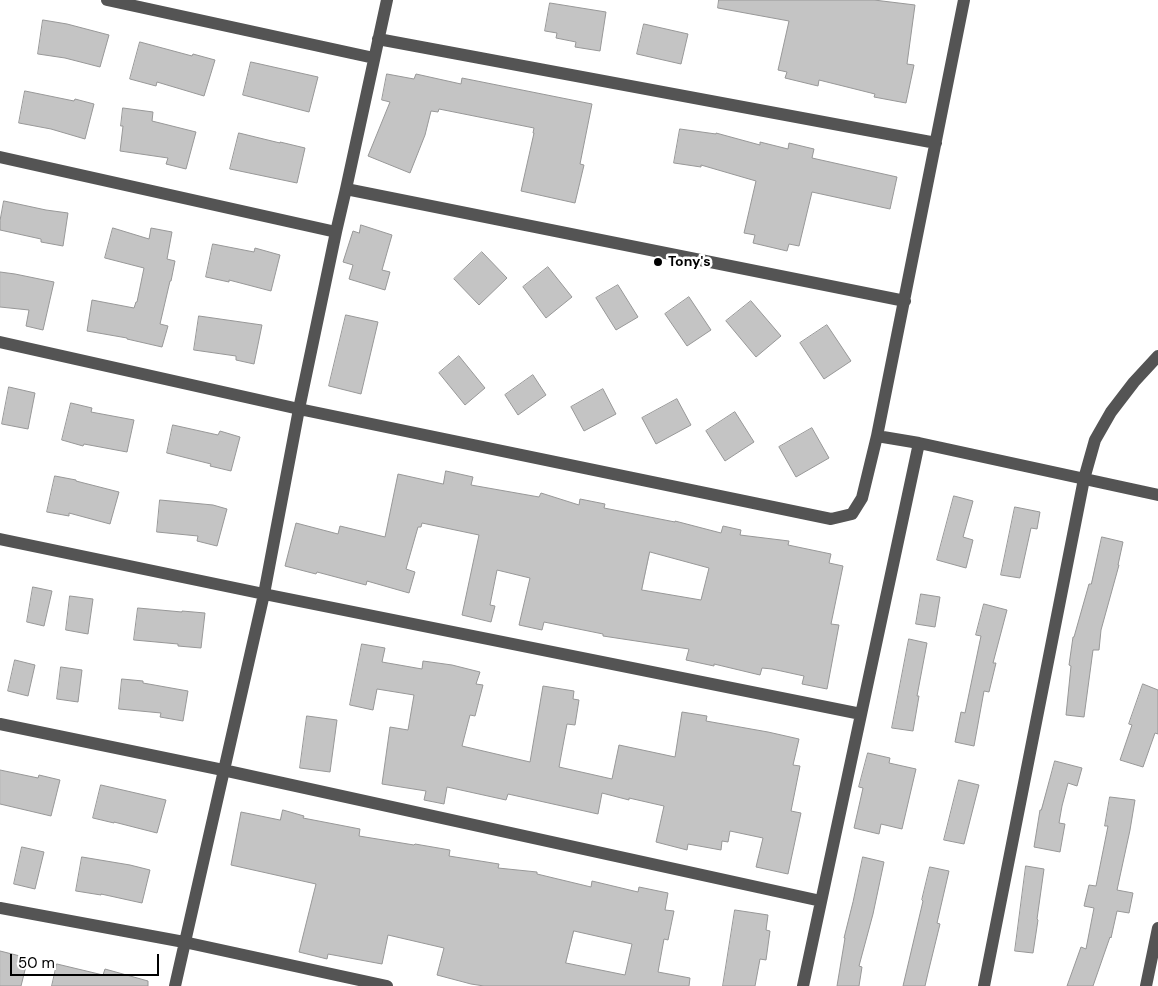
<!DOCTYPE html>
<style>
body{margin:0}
#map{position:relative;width:1158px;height:986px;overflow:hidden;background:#fff;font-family:"DM Sans",sans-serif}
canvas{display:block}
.scale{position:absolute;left:10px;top:954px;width:149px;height:22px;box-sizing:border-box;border:2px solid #000;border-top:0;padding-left:6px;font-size:15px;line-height:18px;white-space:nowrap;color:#000;-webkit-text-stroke:4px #fff;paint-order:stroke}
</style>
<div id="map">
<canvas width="1158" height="986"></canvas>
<div class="scale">50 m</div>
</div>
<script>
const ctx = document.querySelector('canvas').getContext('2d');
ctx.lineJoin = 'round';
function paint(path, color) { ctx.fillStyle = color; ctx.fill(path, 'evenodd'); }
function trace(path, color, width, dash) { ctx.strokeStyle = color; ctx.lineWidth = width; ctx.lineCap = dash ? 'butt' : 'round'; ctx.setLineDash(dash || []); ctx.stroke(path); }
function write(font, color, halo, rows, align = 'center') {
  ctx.font = font + ' "DM Sans",sans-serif'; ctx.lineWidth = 5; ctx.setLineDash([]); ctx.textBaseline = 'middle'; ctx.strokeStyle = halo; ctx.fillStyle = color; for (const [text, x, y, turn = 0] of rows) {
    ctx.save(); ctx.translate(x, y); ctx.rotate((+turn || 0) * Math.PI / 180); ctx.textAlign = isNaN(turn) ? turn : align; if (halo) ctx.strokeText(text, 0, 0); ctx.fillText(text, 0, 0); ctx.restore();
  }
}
const building = new Path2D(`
 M719 0H874L915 5 907 64 914 65 906 103 874 97 875 94 819 80 818 86 785 78 787 72 778 70 789 21 718 8Z
 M550 3 606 12 600 51 575 47 576 42 556 38 557 33 545 31Z
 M43 20 67 24 109 35 100 67 65 58 38 54Z
 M644 24 688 34 681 64 637 54Z
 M140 42 192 56 193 54 215 60 204 96 157 82 156 86 130 79Z
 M251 62 318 77 309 112 243 95Z
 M387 74 414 79 416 74 461 84 462 78 592 104 580 164 584 165 575 203 521 191 534 133H533L534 128 439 109 438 112 431 111 425 135 410 173 368 156 390 102 382 100Z
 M25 91 74 101 75 99 94 104 85 139 51 129 19 123Z
 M123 108 153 112 152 121 196 132 186 169 166 164 168 158 120 151 123 126H121Z
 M680 129 716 134V133L760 145V142L788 149 789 143 814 149 812 158 897 177 890 209 812 192 799 246 789 244 787 251 753 243 755 235 744 233 756 181 701 165V167L674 163Z
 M239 133 280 143V142L305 148 297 183 230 169Z
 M4 201 46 210 68 213 63 246 41 242V239L0 230V221Z
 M361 225 392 235 382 270 390 272 385 290 349 279 353 265 343 262 353 231 359 233Z
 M113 228 149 239 151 228 172 232 167 259 175 261 171 281H170L160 324 168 326 162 347 127 339V338L87 331 92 300 134 308 136 302H137L144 268 105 258Z
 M213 244 254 252 255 248 280 255 271 291 229 280V282L206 277Z
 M482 252 507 278 479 305 454 279Z
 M548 267 572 297 546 318 523 287Z
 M0 272 15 274 54 282 43 330 26 326 29 310 0 307Z
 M618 285 638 317 616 330 596 298Z
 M689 297 711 330 687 346 665 314Z
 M751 301 781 336 756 357 726 321Z
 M346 315 378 322 361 394 329 386Z
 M199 316 262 325 254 364 236 360V356L194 350Z
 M827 325 851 361 824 379 800 343Z
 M459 356 485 388 465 405 439 373Z
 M533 375 546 395 518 415 505 395Z
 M9 387 35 393 28 429 2 424Z
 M603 389 616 414 584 431 571 407Z
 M677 399 691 425 656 444 642 418Z
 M71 403 92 408 91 412 134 420 127 452 84 444 83 446 62 440Z
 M735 412 754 442 725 461 706 431Z
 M173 425 218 435 220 431 240 437 231 471 210 466 211 464 167 453Z
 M812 428 829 458 796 477 779 447Z
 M446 471 473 477 471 485 539 497 541 493 579 505 580 499 605 504 604 508 675 522V521L721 533 723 526 741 530 740 535 789 541 788 545 831 554 829 563 843 566 831 624 839 625 827 689 802 684 804 676 772 669 762 668 760 675 714 664V666L686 660 689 649 603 636V634L544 622 542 630 519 625 530 578 497 570 490 605 495 606 491 622 462 615 479 535 422 523 421 527H418L406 569 415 572 409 593 367 581 366 585 317 572 316 574 285 566 296 523 338 534 340 526 385 537 398 474 443 484ZM650 552 709 568 701 600 642 590Z
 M55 476 76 480V481L119 492 110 524 69 513V516L47 512Z
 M954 496 973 501 963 537 973 540 966 568 937 560Z
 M160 500 213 505 227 509 217 546 197 541 198 536 157 532Z
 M1015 507 1040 512 1037 529 1031 528 1020 578 1001 575Z
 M1102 537 1123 542 1118 565H1119L1101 630 1099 650H1093L1084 717 1066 715 1071 666 1069 665 1073 637H1074L1089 584H1091Z
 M33 587 52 591 44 626 27 622Z
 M921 594 940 597 935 627 916 624Z
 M70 596 93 599 88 634 66 630Z
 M984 604 1007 610 993 663H996L989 692 984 691 974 746 955 742 961 712 965 713 981 636 976 635Z
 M138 608 182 612V611L205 613 201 648 178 646V644L134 640Z
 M909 639 927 643 917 696H919L913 731 892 728Z
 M362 644 385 648 382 662 422 669 423 661 452 665 480 672 476 684 483 685 475 716 470 715 462 746 530 762 543 686 574 691 573 699 579 700 575 725 567 724 559 767 612 779 619 745 675 757 682 712 707 716 706 721 768 732 799 739 793 765 800 766 791 811 801 813 788 874 756 867 763 838 730 831 728 842 722 841 721 850 688 844 687 850 656 842 664 806 629 798V800L602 793 598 814 508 794 506 800 447 787 444 804 424 800 426 791 382 784 390 727 408 730 414 695 377 689 373 710 350 705Z
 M15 660 35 665 28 696 8 691Z
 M61 667 82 670 78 702 57 699Z
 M122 679 143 681V683L188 691 183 721 160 717 161 713 119 709Z
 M1143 684 1158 690V734L1155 733 1143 767 1120 760 1132 725 1129 724Z
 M307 716 337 720 330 772 300 768Z
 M868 753 890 758 889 763 916 769 902 829 881 824 879 834 854 828 863 788 859 787Z
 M1055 761 1082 768 1077 786 1068 783 1062 806 1059 823 1065 824 1060 852 1034 847 1040 810H1041Z
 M0 770 38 778 39 775 60 780 51 816 0 804Z
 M959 780 979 785 964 844 944 840Z
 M101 785 166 800 157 833 114 822V823L93 818Z
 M1110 797 1135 800 1130 830 1117 890 1133 893 1129 913 1117 911 1111 938 1110 937 1093 986H1067L1081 947 1086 949 1094 908 1084 906 1089 885 1096 886 1108 826H1105Z
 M283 810 304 816 303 818 360 829 359 836 414 845 415 844 450 850 449 856 499 864 498 868 537 872V874L591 887 592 881 638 892 639 887 668 893 665 910 674 911 668 940 664 939 658 972 690 978 689 986H484L471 984 437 975 444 948 388 935 382 964 328 954 327 959 299 952 316 884 231 865 241 812 280 820ZM574 931 632 944 625 975 566 963Z
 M22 847 44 852 35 889 14 884Z
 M82 857 130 865 150 870 142 903 101 894V895L76 891Z
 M863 857 884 862 873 914 859 966 862 967 859 986H837L845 938H844L853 902Z
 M1026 866 1044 869 1037 919 1038 920 1033 953 1015 951Z
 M930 867 949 871 937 923 940 924 928 973 925 986H903L923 901 922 900Z
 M735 910 768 915 766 930 770 931 766 960 760 959 755 986H723Z
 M0 951 28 958 21 986H0Z
 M57 964 103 975 105 969 148 981V986H52Z`);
paint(building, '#c4c4c4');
trace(building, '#989898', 1);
trace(new Path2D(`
 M107 0 374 58
 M378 39 936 143
 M0 157 336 232
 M346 189 905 301
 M0 342 299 409 831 519 852 514 862 498 877 436 964 0
 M877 436 919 443 1158 495
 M0 539 264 594 861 714
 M0 724 223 770 821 901
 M0 908 184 942 387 986
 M175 986 264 594 299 409 336 232 346 189 387 0
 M803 986 919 443
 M984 986 1084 479 1095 440 1111 412 1134 382 1158 356
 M1146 986 1158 928`), '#545454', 12);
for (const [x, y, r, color] of [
 [658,262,5,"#000"]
]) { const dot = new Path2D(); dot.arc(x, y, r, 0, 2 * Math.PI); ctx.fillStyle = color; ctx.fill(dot); trace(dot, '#fff', 2); }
write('bold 14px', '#000', '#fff', [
 ["Tony's",668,262]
], 'left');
</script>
